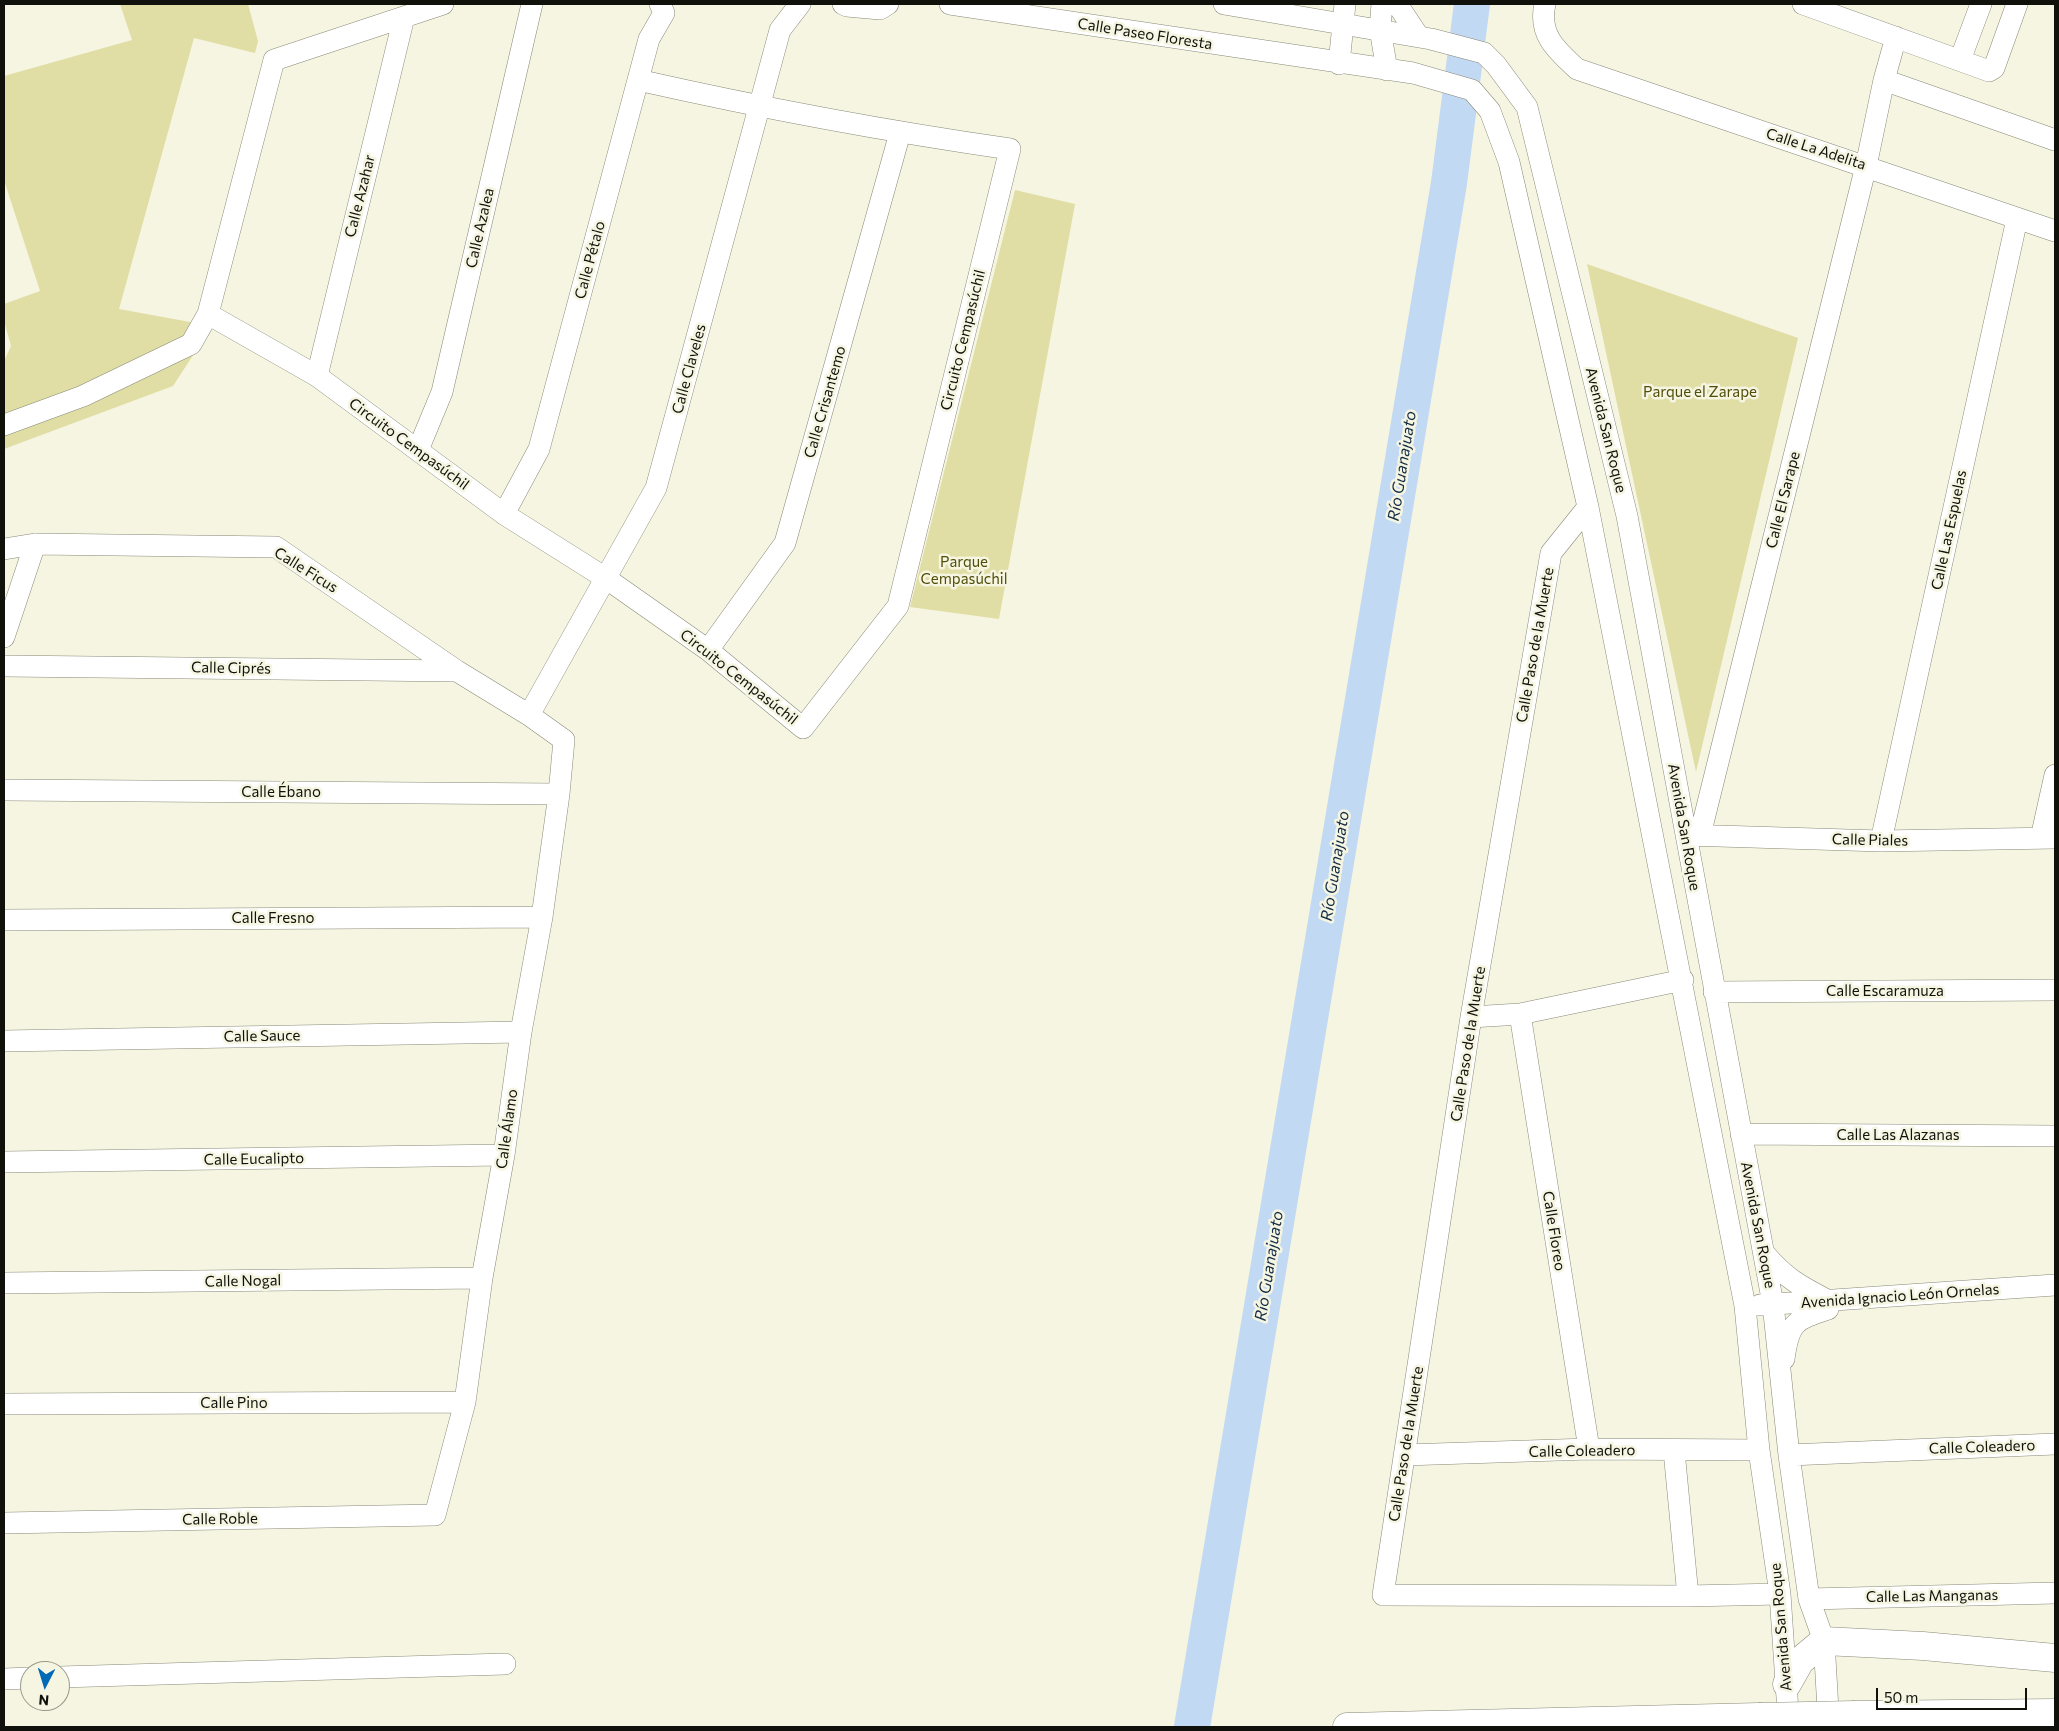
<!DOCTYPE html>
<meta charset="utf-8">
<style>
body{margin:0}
#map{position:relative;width:2059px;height:1731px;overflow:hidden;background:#f5f5e2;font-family:Commissioner,sans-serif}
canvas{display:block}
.frame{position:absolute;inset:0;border:5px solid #11110b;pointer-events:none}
.north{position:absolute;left:20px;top:1661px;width:50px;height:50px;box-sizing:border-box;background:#f5f5e2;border:1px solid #9a9a8c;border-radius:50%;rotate:185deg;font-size:14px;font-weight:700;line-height:20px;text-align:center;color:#11110b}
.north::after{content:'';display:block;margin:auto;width:18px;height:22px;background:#016ab6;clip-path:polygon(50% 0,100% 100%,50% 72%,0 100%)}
.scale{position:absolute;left:1876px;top:1688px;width:151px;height:22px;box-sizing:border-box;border:2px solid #11110b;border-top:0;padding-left:6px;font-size:15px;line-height:18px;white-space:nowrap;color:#11110b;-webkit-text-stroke:4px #f5f5e2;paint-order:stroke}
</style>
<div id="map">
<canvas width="2059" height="1731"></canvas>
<div class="frame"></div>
<div class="north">N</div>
<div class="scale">50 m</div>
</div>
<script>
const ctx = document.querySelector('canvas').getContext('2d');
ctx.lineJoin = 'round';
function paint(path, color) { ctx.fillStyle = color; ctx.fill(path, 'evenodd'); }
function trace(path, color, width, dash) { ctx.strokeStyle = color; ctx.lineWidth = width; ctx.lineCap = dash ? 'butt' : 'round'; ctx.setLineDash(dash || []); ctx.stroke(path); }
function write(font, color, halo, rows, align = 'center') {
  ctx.font = font + ' Commissioner,sans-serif'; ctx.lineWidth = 5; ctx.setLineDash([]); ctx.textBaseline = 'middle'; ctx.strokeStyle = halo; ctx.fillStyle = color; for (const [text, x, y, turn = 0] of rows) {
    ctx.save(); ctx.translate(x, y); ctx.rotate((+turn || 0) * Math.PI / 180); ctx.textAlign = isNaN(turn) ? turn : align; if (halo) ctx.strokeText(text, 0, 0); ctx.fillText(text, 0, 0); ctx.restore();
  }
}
paint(new Path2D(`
 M120 4H248L258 41 255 53 194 38 119 309 212 326 173 386 4 449V361L11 346 4 321V304L40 291 4 180V76L132 40Z
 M1015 190 1075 204 999 619 910 607Z
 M1587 264 1798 338 1696 772Z`), '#e0dea4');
trace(new Path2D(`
 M1192 1727 1449 183 1472 4`), '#c1d9f3', 36);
const minor = new Path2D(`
 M843 4 847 6 880 9 888 4
 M950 4 1413 73 1472 90 1490 111 1509 162 1588 507 1745 1306 1759 1450 1780 1594 1789 1727
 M1224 4 1431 39 1484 53 1496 65 1527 107 1627 516 1773 1304 1789 1455 1809 1599 1824 1641 1829 1727
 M1382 4 1380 29 1387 70
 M1397 4 1419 37
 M1545 4C1538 34 1556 50 1577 69L2055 231
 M1803 4 1989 71 1994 68 2017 4
 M1960 60 1981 4
 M1339 64 1345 4
 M1884 80 1896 37
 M208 314 317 376 504 514 607 579 708 650 803 728 898 606 1010 149C885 131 762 108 638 80
 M317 376 404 17
 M4 425 83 396 191 344 208 314 274 60 443 4
 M418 450 442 392 532 4
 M1588 507 1551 553 1471 1017 1383 1595 1688 1596 1780 1594
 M504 514 539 449 649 39 664 13 660 4
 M4 549 35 544 276 547 457 671 529 715 564 740 559 794 542 917 521 1032 504 1155 482 1278 465 1402 435 1515 4 1523
 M4 637 35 544
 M708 650 785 543 900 133
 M4 666 457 671
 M529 715 656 488 780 30 800 4
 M4 790 559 794
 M1686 835 1881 841 2055 838
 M1700 835 1866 166 1884 80 2055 140
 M2041 838 2055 775
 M1881 841 2017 219
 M4 920 542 917
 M1714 992 2055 990
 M1520 1014 1589 1449
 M1471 1017 1520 1014 1683 980
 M4 1041 521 1032
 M1741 1134 2055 1136
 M4 1162 504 1155
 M1764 1253C1785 1278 1800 1286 1829 1301
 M4 1283 482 1278
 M1760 1305 2055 1285
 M1784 1359C1789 1322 1795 1320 1828 1309
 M4 1404 465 1402
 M1674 1451 1688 1596
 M1404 1455 1589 1449 1759 1450
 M1789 1455 2055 1444
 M1809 1599 2055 1593
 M60 1677 505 1664
 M4 1679 30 1678`);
const highway = new Path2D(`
 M1787 1684 1800 1661 1824 1641 1923 1646 2055 1658
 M1855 1715 2055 1713
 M1347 1727 1759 1717`);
trace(minor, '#898978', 22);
trace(highway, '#898978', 29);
trace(minor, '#fff', 21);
trace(highway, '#fff', 28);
const highwayBridge = new Path2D(`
 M1759 1717 1855 1715`);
trace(highwayBridge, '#898978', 29, []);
trace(highwayBridge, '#fff', 28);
write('15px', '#11110b', '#f5f5e2', [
 ["Calle Paseo Floresta",1145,34,9],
 ["Calle La Adelita",1816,149,18],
 ["Calle Azahar",360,196,-76],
 ["Calle Azalea",480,228,-77],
 ["Calle Pétalo",590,260,-75],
 ["Circuito Cempasúchil",963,340,-76],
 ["Calle Claveles",689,369,-75],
 ["Calle Crisantemo",825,402,-74],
 ["Avenida San Roque",1606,430,76],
 ["Circuito Cempasúchil",409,444,36],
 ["Calle El Sarape",1783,500,-76],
 ["Calle Las Espuelas",1949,530,-78],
 ["Calle Ficus",306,570,32],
 ["Calle Paso de la Muerte",1535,645,-80],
 ["Calle Ciprés",231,668,1],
 ["Circuito Cempasúchil",739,677,38],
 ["Calle Ébano",281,792],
 ["Avenida San Roque",1684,827,80],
 ["Calle Piales",1870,840,1],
 ["Calle Fresno",273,918],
 ["Calle Escaramuza",1885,991],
 ["Calle Sauce",262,1036,-1],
 ["Calle Paso de la Muerte",1468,1044,-81],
 ["Calle Álamo",507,1129,-82],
 ["Calle Las Alazanas",1898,1135],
 ["Calle Eucalipto",254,1159,-1],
 ["Avenida San Roque",1758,1225,79],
 ["Calle Floreo",1554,1231,81],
 ["Calle Nogal",243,1281,-1],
 ["Avenida Ignacio León Ornelas",1900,1296,-4],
 ["Calle Pino",234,1403],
 ["Calle Paso de la Muerte",1406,1444,-81],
 ["Calle Coleadero",1982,1447,-2],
 ["Calle Coleadero",1582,1451,-1],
 ["Calle Roble",220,1519,-1],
 ["Calle Las Manganas",1932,1596,-1],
 ["Avenida San Roque",1781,1627,-95]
]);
write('15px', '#514e09', '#f5f5e2', [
 ["Parque el Zarape",1700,392],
 ["Parque",964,562],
 ["Cempasúchil",964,579]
]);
write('italic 16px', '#112b44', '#f5f5e2', [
 ["Río Guanajuato",1402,466,-81],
 ["Río Guanajuato",1335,866,-81],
 ["Río Guanajuato",1269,1266,-81]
]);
</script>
